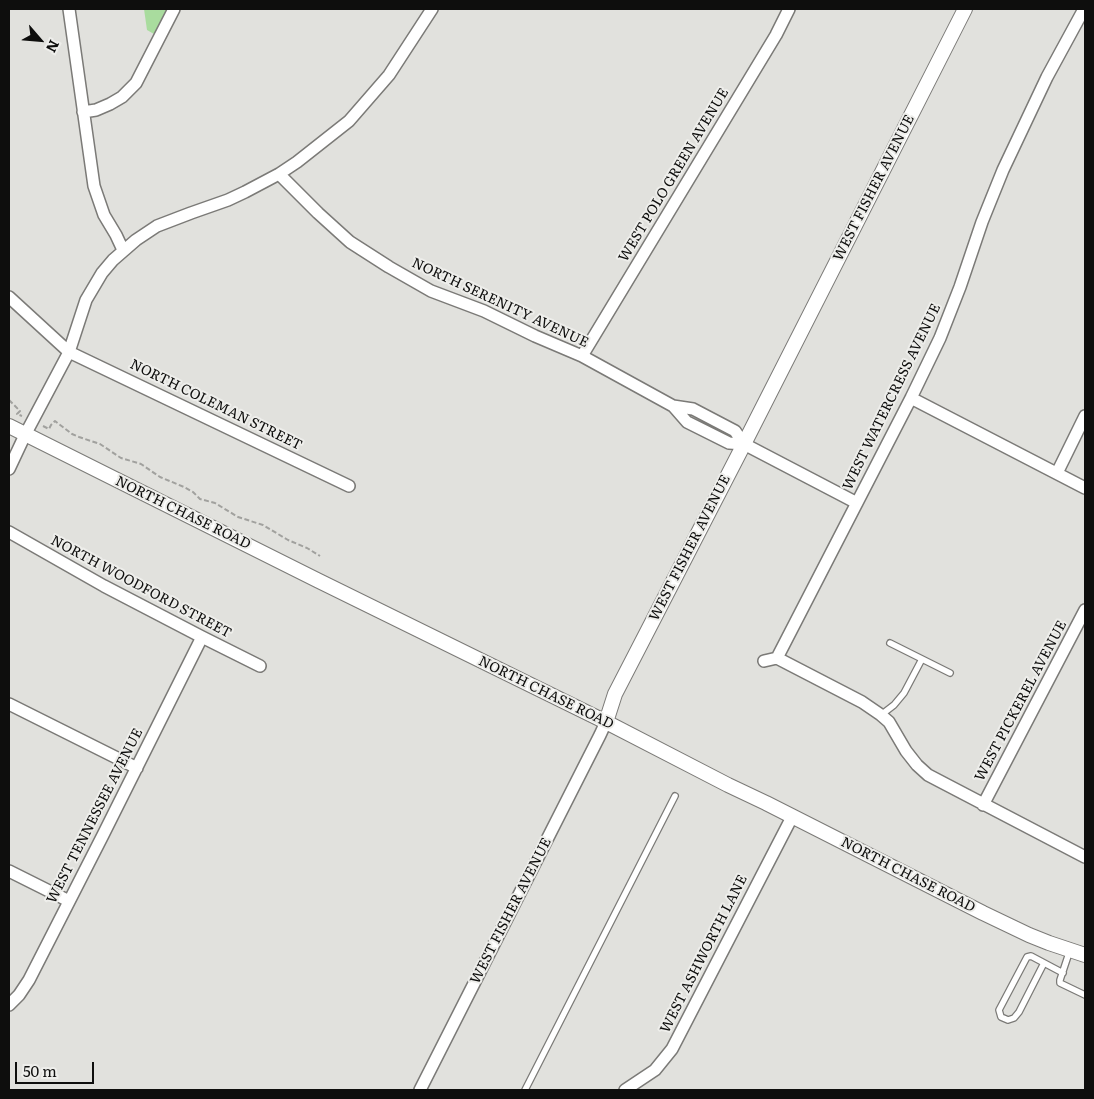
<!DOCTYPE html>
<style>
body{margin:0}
#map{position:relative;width:1094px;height:1099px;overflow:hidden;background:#e1e1dd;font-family:Literata,serif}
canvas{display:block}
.frame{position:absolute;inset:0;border:10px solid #0e0e0d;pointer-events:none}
.north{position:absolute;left:15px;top:15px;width:50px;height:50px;-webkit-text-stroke:4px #eeeeeb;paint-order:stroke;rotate:117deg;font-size:14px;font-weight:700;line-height:20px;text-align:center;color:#0e0e0d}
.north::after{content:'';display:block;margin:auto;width:18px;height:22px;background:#0e0e0d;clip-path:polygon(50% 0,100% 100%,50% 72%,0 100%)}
.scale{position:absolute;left:15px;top:1062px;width:79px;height:22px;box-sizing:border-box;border:2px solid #0e0e0d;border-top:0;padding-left:6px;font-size:15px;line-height:18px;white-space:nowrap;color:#0e0e0d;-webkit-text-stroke:4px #eeeeeb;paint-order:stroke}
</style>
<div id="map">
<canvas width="1094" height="1099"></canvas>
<div class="frame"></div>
<div class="north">N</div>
<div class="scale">50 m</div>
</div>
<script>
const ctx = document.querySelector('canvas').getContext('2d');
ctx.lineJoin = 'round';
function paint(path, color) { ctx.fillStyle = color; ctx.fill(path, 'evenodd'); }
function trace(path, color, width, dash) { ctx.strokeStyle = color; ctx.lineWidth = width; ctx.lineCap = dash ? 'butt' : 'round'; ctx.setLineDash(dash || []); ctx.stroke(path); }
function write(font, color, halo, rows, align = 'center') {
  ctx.font = font + ' Literata,serif'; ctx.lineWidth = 4; ctx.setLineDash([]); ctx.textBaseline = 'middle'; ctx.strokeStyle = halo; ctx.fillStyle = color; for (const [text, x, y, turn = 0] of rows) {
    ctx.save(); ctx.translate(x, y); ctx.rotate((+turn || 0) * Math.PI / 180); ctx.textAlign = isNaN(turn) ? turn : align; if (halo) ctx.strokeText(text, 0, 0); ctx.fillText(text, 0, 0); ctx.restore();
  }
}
paint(new Path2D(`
 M144 9H167L154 34 147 30Z`), '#a9dc9e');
const service = new Path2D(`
 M890 643 950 673
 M881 715 894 705 904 693 922 659
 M1070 950 1060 980V983L1085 995
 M1044 963 1019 1012 1014 1018 1008 1020 1001 1017 999 1010 1027 957 1031 956 1063 973
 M525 1090 675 796`);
const minor = new Path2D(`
 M69 9 94 186 104 215 116 235 123 250
 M83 112 96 110 110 104 122 97 136 83 174 9
 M279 174 318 213 350 242 389 267 431 291 484 311 535 336 582 356 673 406 693 409 735 431 744 444
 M9 297 69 352 349 486
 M582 356 776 35 789 9
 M911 398 1085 488
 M673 406 687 422 729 443 744 444 857 503
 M9 469 25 435 69 352 86 300 102 273 113 260 136 240 157 226 191 213 228 200 245 192 279 174 297 162 349 121 389 75 432 9
 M1057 473 1085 416
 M9 532 104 586 202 637 260 666
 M777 658 911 398 940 338 960 287 982 222 1003 170 1047 77 1084 9
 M764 661 777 658 862 702 881 715 889 722 906 751 917 765 928 775 1085 857
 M9 704 137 768
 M983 805 1085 610
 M9 871 69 901
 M9 1005 19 995 29 980 103 835 202 637
 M420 1090 600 735 606 722
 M625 1090 655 1070 672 1049 792 817`);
const tertiary = new Path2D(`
 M9 426 317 580 606 722 728 785 766 803 983 913 1029 935 1049 943 1085 955
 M606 722 615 694 744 444 965 9`);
trace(service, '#7b7a77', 8);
trace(minor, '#7b7a77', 14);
trace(tertiary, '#7b7a77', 16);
trace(new Path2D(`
 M9 400 20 411 17 414 22 416
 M43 426 49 429 51 425 55 421 72 434 79 437 100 444 121 458 141 464 160 477 184 487 193 492 200 499 215 503 238 517 263 525 288 540 307 548 320 556`), '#a1a19e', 2, [5, 2.5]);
trace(service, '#fff', 5.5);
trace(minor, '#fff', 11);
trace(tertiary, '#fff', 14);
write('14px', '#0e0e0d', '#eeeeeb', [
 ["WEST POLO GREEN AVENUE",674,175,-59],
 ["WEST FISHER AVENUE",874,188,-63],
 ["NORTH SERENITY AVENUE",500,303,25],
 ["WEST WATERCRESS AVENUE",892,397,-64],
 ["NORTH COLEMAN STREET",216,405,26],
 ["NORTH CHASE ROAD",183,513,26],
 ["WEST FISHER AVENUE",690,548,-63],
 ["NORTH WOODFORD STREET",141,587,28],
 ["NORTH CHASE ROAD",546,693,26],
 ["WEST PICKEREL AVENUE",1021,701,-62],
 ["WEST TENNESSEE AVENUE",95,816,-63],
 ["NORTH CHASE ROAD",908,875,27],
 ["WEST FISHER AVENUE",511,911,-63],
 ["WEST ASHWORTH LANE",704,954,-63]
]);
</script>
